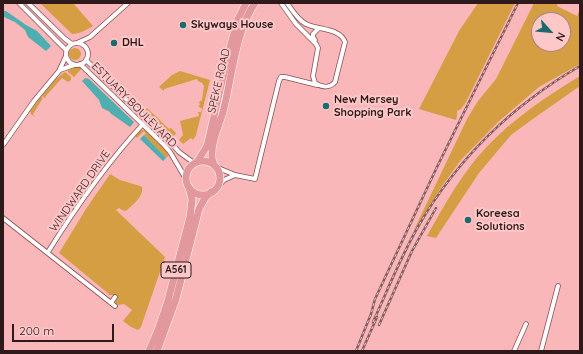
<!DOCTYPE html>
<style>
body{margin:0}
#map{position:relative;width:583px;height:354px;overflow:hidden;background:#f9b7b9;font-family:Quicksand,sans-serif}
canvas{display:block}
.frame{position:absolute;inset:0;border:4px solid #30191a;pointer-events:none}
.north{position:absolute;left:531px;top:12px;width:40px;height:40px;box-sizing:border-box;background:#fec8c9;border:1px solid #ac8283;border-radius:50%;rotate:117deg;font-size:11px;font-weight:700;line-height:16px;text-align:center;color:#30191a}
.north::after{content:'';display:block;margin:auto;width:14px;height:18px;background:#1d6a6c;clip-path:polygon(50% 0,100% 100%,50% 72%,0 100%)}
.scale{position:absolute;left:12px;top:324px;width:102px;height:18px;box-sizing:border-box;border:2px solid #30191a;border-top:0;padding-left:5px;font-size:12px;line-height:14px;white-space:nowrap;color:#30191a;-webkit-text-stroke:3px #fec8c9;paint-order:stroke}
</style>
<div id="map">
<canvas width="583" height="354"></canvas>
<div class="frame"></div>
<div class="north">N</div>
<div class="scale">200 m</div>
</div>
<script>
const ctx = document.querySelector('canvas').getContext('2d');
ctx.lineJoin = 'round';
function paint(path, color) { ctx.fillStyle = color; ctx.fill(path, 'evenodd'); }
function trace(path, color, width, dash) { ctx.strokeStyle = color; ctx.lineWidth = width; ctx.lineCap = dash ? 'butt' : 'round'; ctx.setLineDash(dash || []); ctx.stroke(path); }
function write(font, color, halo, rows, align = 'center') {
  ctx.font = font + ' Quicksand,sans-serif'; ctx.lineWidth = 4; ctx.setLineDash([]); ctx.textBaseline = 'middle'; ctx.strokeStyle = halo; ctx.fillStyle = color; for (const [text, x, y, turn = 0] of rows) {
    ctx.save(); ctx.translate(x, y); ctx.rotate((+turn || 0) * Math.PI / 180); ctx.textAlign = isNaN(turn) ? turn : align; if (halo) ctx.strokeText(text, 0, 0); ctx.fillText(text, 0, 0); ctx.restore();
  }
}
paint(new Path2D(`
 M40 3H73L93 26C86 30 80 34 72 34Z
 M478 3H515L466 102 461 109 457 111V116L456 120 419 109 459 31Z
 M534 3H558L557 6 577 16 580 9V64L539 87 498 122 461 160 442 186 413 232 467 119 478 101 496 79ZM539 20H563V44H539Z
 M69 54a6 6 0 1 1 12 0a6 6 0 1 1-12 0Z
 M75 67 82 68 74 77 67 71Z
 M180 71 210 80 196 135 193 140 191 138 183 144 179 140 183 135 180 121 199 116 198 112H201L202 109 198 106 200 105 199 102 202 100 204 86 202 83 198 81 197 79 164 89V91L159 87 172 75Z
 M65 72 71 77V80L68 82 62 78 45 97 46 99 42 96 56 79Z
 M580 76V86L537 116 511 135 479 173 436 238 427 236C440 213 453 189 469 168 498 129 539 101 580 76Z
 M41 97 43 98 33 114 35 117 31 114 30 111Z
 M147 108 169 129 171 128 176 133 175 135 172 136 145 110Z
 M141 130H145L148 132 161 145 169 155 166 158 144 135 146 133 144 131 137 138 135 136Z
 M110 174 120 180 140 186 142 187C144 197 132 205 126 211L122 210 119 208 116 210 165 257 141 327 138 330 131 327 123 321 132 310 124 304 118 305 115 302 118 298 113 295H108L109 294 59 253 86 209Z`), '#d59e43');
paint(new Path2D(`
 M3 11H6L26 25 37 31 51 46 46 51 28 37 25 30 15 22 6 18 3 16Z
 M85 78 89 79 134 122 130 127 110 113V112L102 108 99 100 82 81Z
 M144 135 166 158 163 161 140 139Z`), '#4eaeb0');
const minor = new Path2D(`
 M19 3 66 50
 M28 3 65 39 72 44
 M281 3 296 24 316 44 318 48 313 76 315 83C322 87 329 89 335 82L345 42C340 28 318 30 306 24 298 20 292 10 287 3
 M315 40 313 37V34L319 28
 M66 54a11 11 0 1 1 22 0a11 11 0 1 1-22 0Z
 M77 43 90 37 128 3
 M86 60 172 144 179 152 194 163
 M80 64 163 144 170 152 186 179
 M60 70 74 65
 M3 145 34 101 59 71 66 56
 M216 167 235 175 255 179 279 81 281 77H285L317 85
 M216 188 224 180 235 175
 M3 218 115 306
 M48 252C76 207 106 164 143 124
 M111 303 115 297
 M514 351 526 324
 M541 351 558 286`);
const trunk = new Path2D(`
 M186 178a17 17 0 1 1 34 0a17 17 0 1 1-34 0Z
 M197 162 207 146 209 138 228 55 238 19 246 3
 M214 165C213 162 212 160 212 157 211 141 219 126 223 112 232 78 235 32 255 3
 M149 351 158 330 167 304 190 217 192 200 189 187
 M157 351 176 299 199 209 205 198 211 192`);
trace(minor, '#885052', 5.5);
trace(trunk, '#fff', 8);
trace(minor, '#fff', 4);
trace(trunk, '#e2989c', 7);
const rail = new Path2D(`
 M373 322C388 289 401 256 419 225 458 158 513 105 580 66
 M379 325 412 251 436 208
 M356 351 371 314 375 299 437 167 518 3
 M362 351 377 317`);
trace(rail, '#855c5d', 2.5);
trace(rail, '#fec8c9', 1, [3]);
for (const [x, y, r, color] of [
 [183,25,4,"#1d6a6c"],
 [114,43,4,"#1d6a6c"],
 [326,106,4,"#1d6a6c"],
 [468,220,4,"#1d6a6c"]
]) { const dot = new Path2D(); dot.arc(x, y, r, 0, 2 * Math.PI); ctx.fillStyle = color; ctx.fill(dot); trace(dot, '#fec8c9', 1.5); }
for (const [x, y, w] of [
 [176,270,30]
]) { const box = new Path2D(); box.roundRect(x - w / 2, y - 8, w, 16, 3); ctx.fillStyle = '#fec8c9'; ctx.fill(box); trace(box, '#30191a', 1); }
write('bold 10px', '#30191a', null, [
 ["A561",176,270]
]);
write('bold 11px', '#30191a', '#fec8c9', [
 ["Skyways House",191,25],
 ["DHL",122,43],
 ["New Mersey",334,100],
 ["Shopping Park",334,113],
 ["Koreesa",476,214],
 ["Solutions",476,227]
], 'left');
write('11px', '#30191a', '#fec8c9', [
 ["SPEKE ROAD",219,81,-77],
 ["ESTUARY BOULEVARD",134,105,45],
 ["WINDWARD DRIVE",80,191,-55]
]);
</script>
